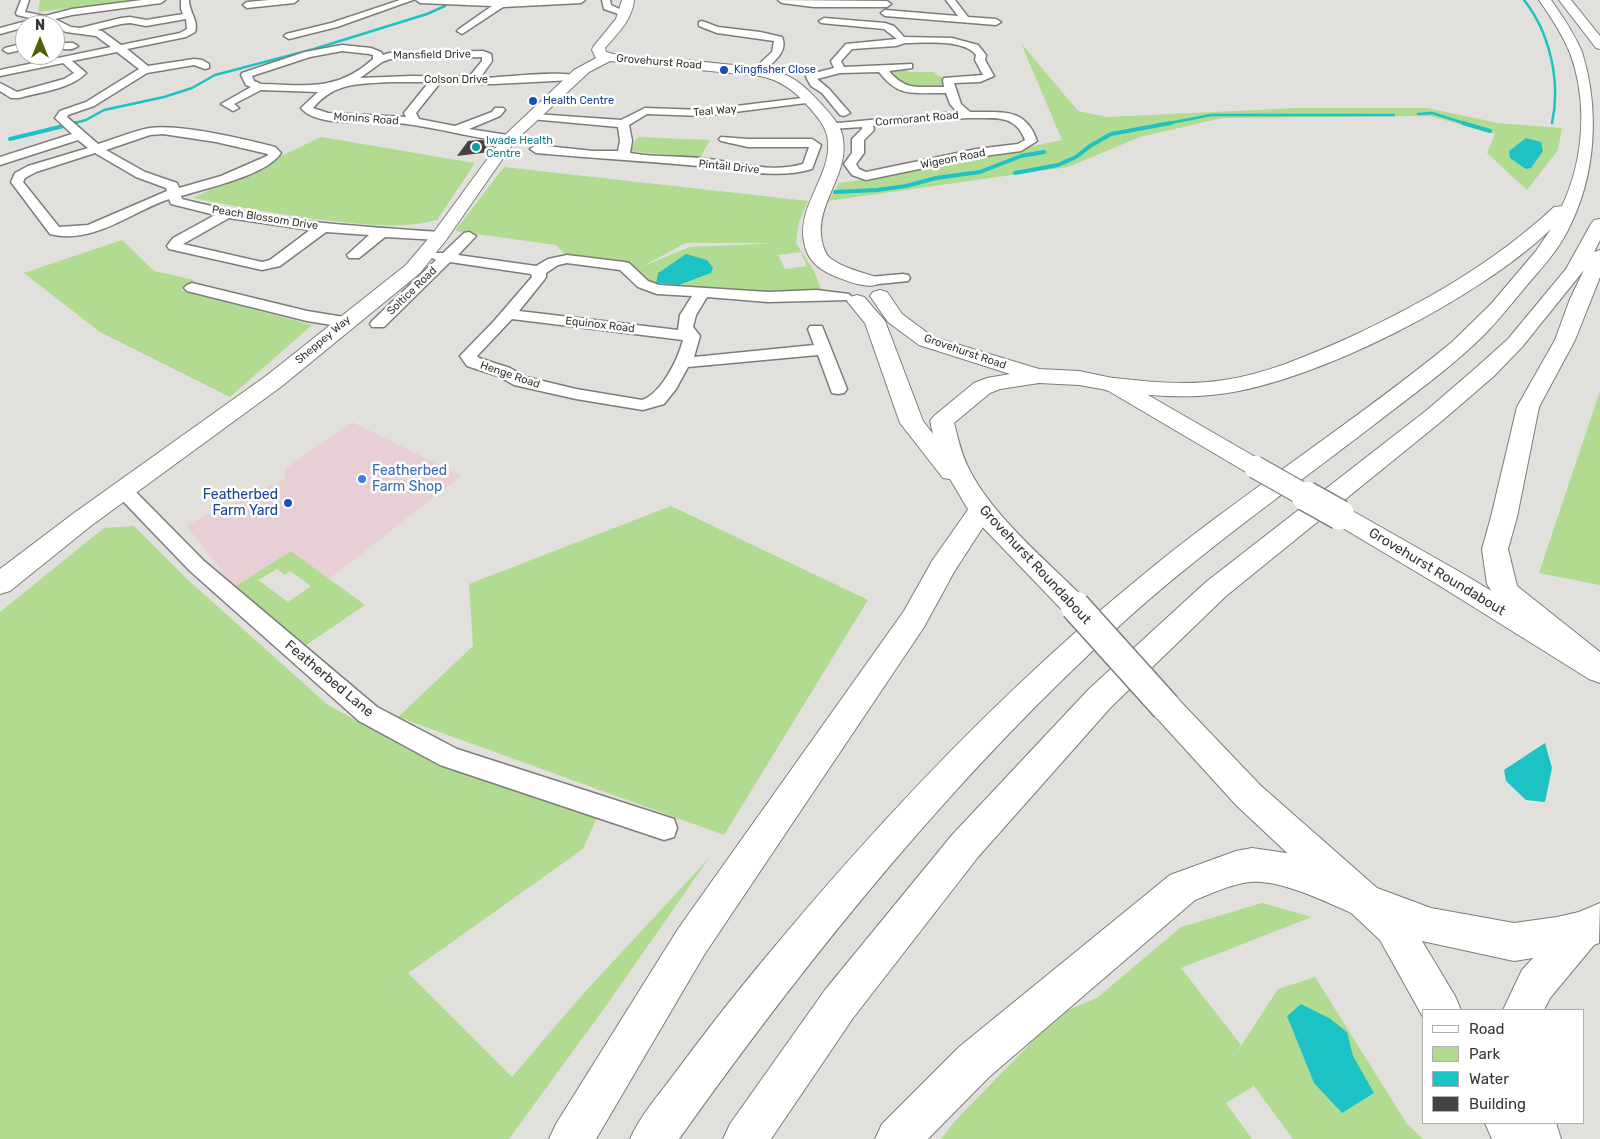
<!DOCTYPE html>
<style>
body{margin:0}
#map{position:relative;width:1600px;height:1139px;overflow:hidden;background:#e1e0dd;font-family:Rubik,sans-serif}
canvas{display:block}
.legend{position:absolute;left:1422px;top:1009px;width:162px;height:115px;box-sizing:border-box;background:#fff;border:1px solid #afafae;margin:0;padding:6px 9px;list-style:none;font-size:15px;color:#363635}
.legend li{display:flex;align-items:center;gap:10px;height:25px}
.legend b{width:25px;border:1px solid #afafae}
.north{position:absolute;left:15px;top:15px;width:50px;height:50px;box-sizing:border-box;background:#fff;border:1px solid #afafae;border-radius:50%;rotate:0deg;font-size:14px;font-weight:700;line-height:20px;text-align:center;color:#363635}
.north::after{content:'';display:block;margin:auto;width:18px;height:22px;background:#4d610b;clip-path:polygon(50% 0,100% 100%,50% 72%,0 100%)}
</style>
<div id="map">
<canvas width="1600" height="1139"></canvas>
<ul class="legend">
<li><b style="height:6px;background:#fff"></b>Road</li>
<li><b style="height:14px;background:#b1db90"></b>Park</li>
<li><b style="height:14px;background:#1dc2c4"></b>Water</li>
<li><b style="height:14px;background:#454241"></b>Building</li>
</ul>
<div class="north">N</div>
</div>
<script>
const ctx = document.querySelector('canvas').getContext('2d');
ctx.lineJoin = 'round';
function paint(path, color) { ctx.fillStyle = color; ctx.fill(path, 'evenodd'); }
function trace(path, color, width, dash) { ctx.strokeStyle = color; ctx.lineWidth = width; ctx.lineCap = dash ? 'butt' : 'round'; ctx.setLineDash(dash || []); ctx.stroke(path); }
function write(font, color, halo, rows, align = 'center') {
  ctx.font = font + ' Rubik,sans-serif'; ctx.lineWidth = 5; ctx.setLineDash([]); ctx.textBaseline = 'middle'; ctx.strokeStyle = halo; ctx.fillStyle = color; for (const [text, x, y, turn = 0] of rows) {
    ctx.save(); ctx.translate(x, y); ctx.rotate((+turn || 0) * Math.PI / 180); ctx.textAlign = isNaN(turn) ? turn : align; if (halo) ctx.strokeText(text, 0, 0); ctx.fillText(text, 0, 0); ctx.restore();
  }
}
paint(new Path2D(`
 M352 422 461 476 329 579 291 551 234 587 186 525 285 479V469Z`), '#e8cfd6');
paint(new Path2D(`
 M40 0H137L38 12Z
 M1021 43 1078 111 1107 117 1298 108H1427L1498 123 1562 128 1558 150 1527 190 1487 153 1495 134 1430 116 1222 118 1140 137 1068 167 828 201 839 183 895 175 1062 140Z
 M907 68 908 72H934L937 75 946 79 947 87 914 88 900 82 891 71Z
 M321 137 475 163 437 220C402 229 368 225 333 221 286 216 239 207 193 198Z
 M638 137 710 140 700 158 630 151Z
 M504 167 808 201 799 222 796 243 814 271 822 291C793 292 661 295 643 280 637 274 635 268 628 263L567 256 556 245 455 231ZM686 243H776L690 247 643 266ZM801 252 807 266 785 269 778 255ZM686 254 711 273 679 285 656 283 658 273Z
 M122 240 154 271 195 280 180 290 312 325 230 397 100 332 24 273Z
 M1600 391V585L1539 573Z
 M671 506 868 600 724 835 398 717 473 646 469 584Z
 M134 526 188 580 328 705 437 765 598 815 583 849 300 1050 408 973 512 1077 582 995 709 858 608 1003 509 1139H0V612L104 528Z
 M291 551 365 605 299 650 234 587ZM277 569 285 575 290 571 311 586 288 602 258 580Z
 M1262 903 1312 917 1181 968 1241 1045 1226 1069 1278 989 1315 977 1407 1124 1423 1139H1293L1254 1086 1226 1103 1252 1139H941L954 1122 1059 1014 1097 998 1181 927Z`), '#b1db90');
paint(new Path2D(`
 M1526 138 1541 142 1543 151 1531 168 1526 169 1510 158 1509 151Z
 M686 254 707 260 713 268 711 273 679 285 656 283 658 273Z
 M1545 743 1552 768 1545 802 1526 800 1506 781 1504 770Z
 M1301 1004 1329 1018 1347 1032 1353 1056 1374 1093 1342 1113 1314 1083 1287 1016Z`), '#1dc2c4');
trace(new Path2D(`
 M1524 0C1550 33 1561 82 1552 123
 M1418 114 1432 113 1467 124
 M71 124 86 120 104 110 164 97 192 88 215 75 314 49 427 14 445 6
 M1165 124 1211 115H1394`), '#1dc2c4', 2.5);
trace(new Path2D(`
 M1463 123 1490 131
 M10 139 76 123
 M1015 173 1058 165 1076 157 1090 146 1111 134 1171 123
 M835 192 877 190 906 186 936 178 980 172 1021 156 1044 152`), '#1dc2c4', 4);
paint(new Path2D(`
 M480 140 497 142 490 152 457 156 468 141Z`), '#454241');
const street = new Path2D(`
 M21 0H29L25 12 45 16 72 9 142 0H165L161 3 72 15 55 19 71 27 80 28 121 18 130 17 146 20 183 14 181 9V0H189C189 12 199 21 195 32L186 37 127 49 148 66 194 59 202 60 209 64V68L205 69 194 65 147 73 94 106 68 115 67 117 98 144C115 139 133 131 150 128 182 124 243 139 275 147L281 153C267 175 207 188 181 196L182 199C267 221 353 226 440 232L447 236 440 240 385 237 359 258H349L347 255 369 235 326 232 280 266 262 270 169 249 167 246 173 238 215 215 171 204 169 199C131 212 93 245 50 234L11 182 15 173 28 166 88 148 78 140 0 165V157L72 134 55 118 60 111 86 102 139 69 117 52 72 61 86 73C71 89 40 92 19 98H11L0 91V83L17 92 64 79 74 73 63 63 0 76V70L111 47 96 36 66 32 49 23 25 25V27L0 34V28L34 19 17 15 16 13ZM186 19 187 29 180 33 121 45 102 31 97 30 121 24 130 23 146 26ZM163 134 216 142 268 154 267 156 221 176 179 188 177 183 145 172 106 150 150 135ZM95 153 136 177 166 188 167 191 88 225 59 227 23 182 25 178 36 172ZM229 218 310 230 270 260 262 262 183 244Z
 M269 0H298L294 3 247 8 243 5 247 2Z
 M400 0H413L337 27 289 39 284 36 286 34 331 23Z
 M416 0H585L581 3 503 7 462 34 457 31 459 29 492 6 420 3Z
 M602 0H610L611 5 628 13 624 16 604 9Z
 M778 0 887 1 891 4 887 7H814L782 3Z
 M946 0H955L968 17 996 19 1001 22 996 25 885 16 881 13 885 10 958 16Z
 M824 18 885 23 894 26 904 37 952 38 978 45 986 55 985 60 994 76 980 82 954 83 961 104 970 112C1000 113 1025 106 1037 141L1021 151 977 157 866 180 852 175 844 164 852 153V139L862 129V127L831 129 825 126 827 124 957 112 950 104 946 93C914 92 900 99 879 72L840 73 817 79 829 89 850 113 844 116 840 115 822 93 811 86 806 77 807 75 834 68 831 61 846 44 897 39 884 29 821 23 819 21ZM905 43C924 43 964 39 976 55L975 60 983 75 944 78 943 80 944 87C920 86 906 92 889 71L912 68V64L844 67 841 61 852 49 896 46ZM967 118C991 119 1015 112 1025 140L1018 144 977 149 866 172 859 169 856 164 864 153V140L874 130 873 126Z
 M702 21 718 27 760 32 782 37C789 53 771 63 762 73H754L753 71 754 69 772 52 774 41 717 33 699 26V22Z
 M55 38 64 43H73L78 46C72 51 61 50 55 45Z
 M25 43V49L8 53 3 50 5 48Z
 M342 45 371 48 381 52 383 55 389 53 483 51 491 54 492 61 480 78C497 78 570 69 578 77L573 80 494 84 440 83 416 113 419 119 455 126 492 112 495 108H503L505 110 500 116 469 129 514 136 516 138 514 140 510 142C468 138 427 124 386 122 363 121 317 127 301 108L318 92 261 90 234 104 239 108 233 111 221 104 251 87 246 85 241 75 242 73 305 52ZM342 51 369 54 373 55V59C336 92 306 85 261 84L254 81 252 76 310 57ZM482 57V61L469 77 411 76 360 78 382 62 390 59ZM390 82H429L404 113 406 117 328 113 313 108C335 82 359 84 390 82Z
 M810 97 814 98 815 100 814 102 703 116 647 114 629 125 632 141 630 153C653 157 677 156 700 158 734 161 769 174 803 164L809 147H748L721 141 719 139 721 137 748 139H812L821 145 812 169C774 180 738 169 699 166 645 161 591 158 536 153L530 149 536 145 593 151H618L620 141 618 127 531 119 529 117 531 115 535 114 621 120 645 108 703 110Z
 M469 232 476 236 458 255 536 266 548 259 567 255 624 262 629 263 648 281 659 285 768 292 816 290 849 294 852 297 849 300 768 302 707 297 696 315 693 327 700 336 694 357 814 345 808 329 810 326H822L847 389 844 393 838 394 832 393 818 355 688 367 676 389 664 404 643 410 576 399 514 385 498 376 467 366 460 356 494 321 532 277 531 274 450 262 384 327H372L370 324 372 321 436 260 429 256 431 253H443L464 233ZM567 263 620 270 638 287 657 294 692 296 680 315 678 330 519 311 544 280 546 277V273L558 265ZM512 319 683 340C678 359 662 393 642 400L576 389 526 377 510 368 479 358 477 356Z
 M903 274 908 275 910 278 908 281 869 285 864 284 862 281 864 278 869 277Z
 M192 283 307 311 344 317 350 319 352 322 350 325 344 327 307 321 187 291 184 288 187 285Z
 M123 484 130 486 204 561 377 707 457 749 674 819 677 828 674 837 664 840 440 765 359 721 190 571 116 494 113 490 116 486Z`);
const secondary = new Path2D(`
 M622 0H634C632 20 618 33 605 48L606 52 617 55C652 58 688 60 723 64 743 66 764 67 783 74 800 80 812 94 824 107 832 116 842 127 843 139 849 176 814 204 822 242 824 248 825 254 830 258 843 268 861 272 876 277L879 281 876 285C862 288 845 280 832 275 817 268 807 259 804 242 797 205 831 177 828 141 827 127 816 115 807 105 794 90 780 80 760 76L610 61 589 72 515 141 446 240 420 273 282 386 92 525 10 591 0 594V569L74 513 266 376 406 265 434 232 505 135 574 70 596 58 592 50 593 47 616 19Z
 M880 290 887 292 902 314 933 337 1039 369 1079 371 1122 380 1264 462 1267 467 1264 472 1255 475 1246 472 1107 390 1079 385 1039 383 1000 389 990 393 954 423C958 438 961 453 968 467 991 515 1047 561 1085 599L1089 606 1085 613 1075 616 1065 613 972 516 950 479 943 478 904 428 900 423 865 323 847 301 850 297 857 295 864 297 885 321 923 421 933 434 930 421 934 416 974 383 987 378 1010 374 919 345 888 322 870 296 873 292Z
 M1340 506 1349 509 1460 572 1600 656V683L1589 679 1440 586 1331 521 1327 515 1331 509Z
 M1166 694 1177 698 1260 785 1377 888 1431 908 1514 923 1557 917 1579 912 1600 903 1599 943 1594 945 1550 998 1544 1010H1503L1522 970 1533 958 1514 961 1422 941 1455 996 1461 1010H1424V1019L1380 940 1236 805 1155 716 1150 707 1155 698Z
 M1485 1123H1556L1561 1139H1492Z`);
const highway = new Path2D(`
 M1539 0H1551C1563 17 1574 33 1582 52 1600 110 1596 176 1568 230 1558 250 1542 268 1527 285 1512 303 1498 321 1482 337 1449 369 1411 396 1375 424 1292 488 1206 548 1128 618 957 773 812 952 679 1139H630C640 1116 657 1097 672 1077 701 1038 730 1000 761 963 875 825 999 693 1138 579 1239 495 1351 425 1452 342L1491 304 1536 251 1551 229C1481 297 1317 382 1220 394 1185 399 1149 395 1114 392L1106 390 1103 385 1106 380 1114 378C1150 382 1188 386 1224 380 1266 374 1307 356 1346 339 1421 304 1493 264 1554 207L1562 206C1584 160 1588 101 1570 53 1562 34 1551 17 1539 0Z
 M1559 0H1571L1600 36V49L1596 48Z
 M1600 219V240L1594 252 1600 250V277L1575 340 1539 407 1517 517 1508 549 1517 586 1600 652V681L1589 677 1497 600 1487 584 1482 549 1491 517 1517 407 1555 340 1570 299 1584 270 1522 347 1494 376 1443 420 1226 596 1111 707 978 857 853 1018 771 1139H723L730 1124 825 990 952 835 1089 689 1206 582 1427 410 1478 366 1508 339 1566 269 1591 224 1594 220Z
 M981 501 990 504 994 510 954 572 924 627 704 955 596 1139H549L556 1124 678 929 904 611 932 561 972 504Z
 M1252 848 1293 854 1376 888 1381 900 1376 912 1363 918C1332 905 1283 879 1250 882 1231 884 1213 893 1195 900L989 1077 928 1139H875L882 1124 959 1047 1170 875 1236 851Z`);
trace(street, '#7d7c78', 3);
trace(secondary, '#7d7c78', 2);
trace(highway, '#7d7c78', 2);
paint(street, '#fff');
paint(secondary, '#fff');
paint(highway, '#fff');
const secondaryBridgeFar1 = new Path2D(`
 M1255 467 1308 497`);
const secondaryBridge = new Path2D(`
 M1306 496 1340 515
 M1075 606 1166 707`);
trace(secondaryBridgeFar1, '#7d7c78', 24, []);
trace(secondaryBridge, '#7d7c78', 32, []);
trace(secondaryBridgeFar1, '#fff', 22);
trace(secondaryBridge, '#fff', 29);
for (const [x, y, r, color] of [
 [724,70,5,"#1a4fb4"],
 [533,101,5,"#1a4fb4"],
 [476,147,5,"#0f9aa8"],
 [362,479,5,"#3f7fe0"],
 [288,503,5,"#1a4fb4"]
]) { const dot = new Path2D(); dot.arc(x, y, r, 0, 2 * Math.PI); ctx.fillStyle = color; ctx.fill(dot); trace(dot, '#fff', 2); }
write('11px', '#363635', '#fff', [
 ["Mansfield Drive",432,55,-1],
 ["Grovehurst Road",659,62,5],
 ["Colson Drive",456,80],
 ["Teal Way",715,111,-5],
 ["Monins Road",366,119,4],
 ["Cormorant Road",917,119,-5],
 ["Wigeon Road",953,159,-11],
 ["Pintail Drive",729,167,6],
 ["Peach Blossom Drive",265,218,9],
 ["Soltice Road",412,291,-44],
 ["Equinox Road",600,325,7],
 ["Sheppey Way",323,340,-40],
 ["Grovehurst Road",965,352,19],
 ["Henge Road",510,375,19]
]);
write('11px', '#164399', '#fff', [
 ["Kingfisher Close",734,70],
 ["Health Centre",543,101]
], 'left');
write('11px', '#0d838f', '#fff', [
 ["Iwade Health",486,141],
 ["Centre",486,154]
], 'left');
write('14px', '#366cbe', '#fff', [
 ["Featherbed",372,471],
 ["Farm Shop",372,487]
], 'left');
write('14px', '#164399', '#fff', [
 ["Featherbed",278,495],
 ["Farm Yard",278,511]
], 'right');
write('14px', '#363635', '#fff', [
 ["Grovehurst Roundabout",1035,565,47],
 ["Grovehurst Roundabout",1437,572,31],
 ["Featherbed Lane",329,679,40]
]);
</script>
